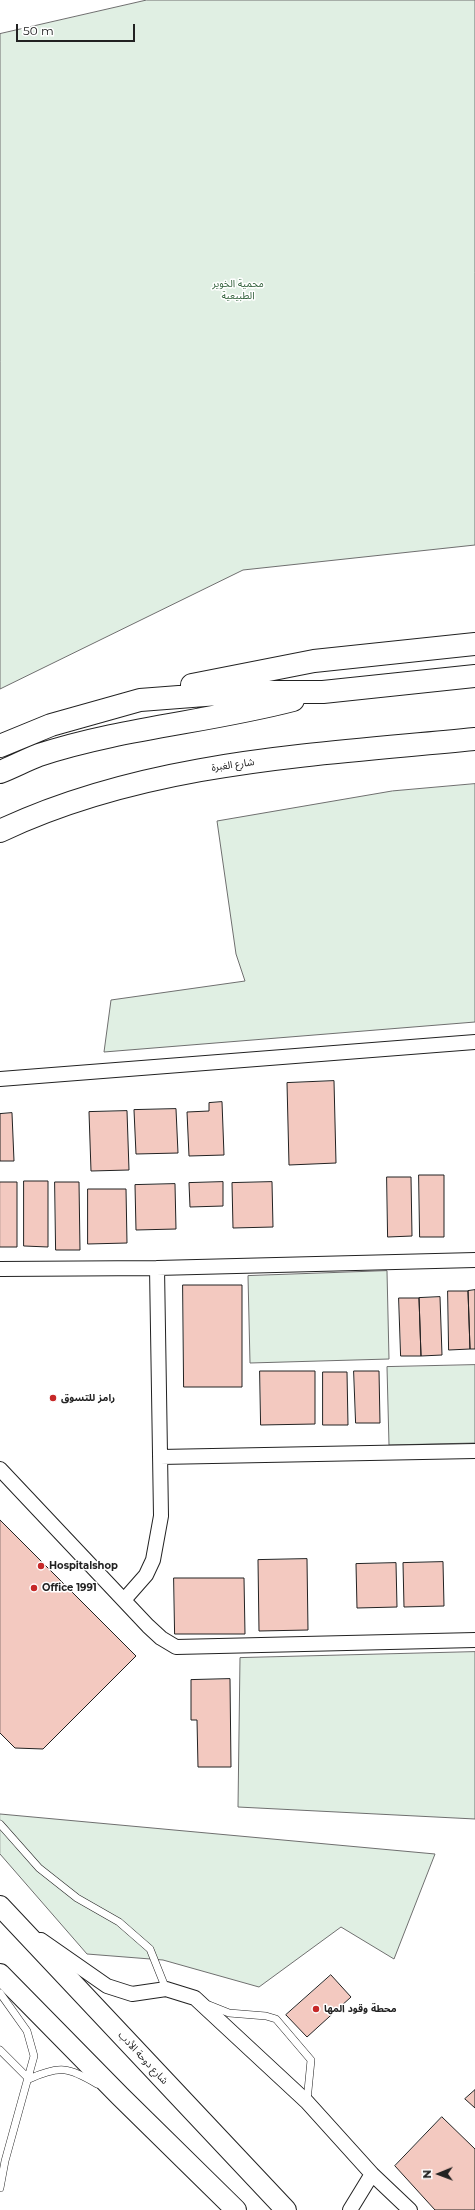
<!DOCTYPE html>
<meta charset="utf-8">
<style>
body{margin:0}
#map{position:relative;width:475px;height:2210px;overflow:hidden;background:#fff;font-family:Montserrat,sans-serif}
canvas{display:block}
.north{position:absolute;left:419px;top:2154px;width:40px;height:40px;-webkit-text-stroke:3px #fff;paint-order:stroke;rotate:269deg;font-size:11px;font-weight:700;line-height:16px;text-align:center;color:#222}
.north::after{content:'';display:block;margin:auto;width:14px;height:18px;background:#222;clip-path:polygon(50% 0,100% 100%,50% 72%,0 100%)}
.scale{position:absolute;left:16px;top:24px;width:119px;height:18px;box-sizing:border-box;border:2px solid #222;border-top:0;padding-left:5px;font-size:12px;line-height:14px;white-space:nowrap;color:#222;-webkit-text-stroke:3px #fff;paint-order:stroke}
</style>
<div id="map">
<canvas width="475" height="2210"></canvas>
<div class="north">N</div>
<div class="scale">50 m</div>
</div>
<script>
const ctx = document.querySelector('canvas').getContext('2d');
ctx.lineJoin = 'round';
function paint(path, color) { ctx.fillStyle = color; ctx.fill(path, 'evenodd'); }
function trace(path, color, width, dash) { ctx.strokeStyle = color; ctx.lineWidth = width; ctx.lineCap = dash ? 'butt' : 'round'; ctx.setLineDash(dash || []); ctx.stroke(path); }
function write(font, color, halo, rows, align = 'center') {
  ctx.font = font + ' Montserrat,"Noto Sans Arabic",sans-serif'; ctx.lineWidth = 3; ctx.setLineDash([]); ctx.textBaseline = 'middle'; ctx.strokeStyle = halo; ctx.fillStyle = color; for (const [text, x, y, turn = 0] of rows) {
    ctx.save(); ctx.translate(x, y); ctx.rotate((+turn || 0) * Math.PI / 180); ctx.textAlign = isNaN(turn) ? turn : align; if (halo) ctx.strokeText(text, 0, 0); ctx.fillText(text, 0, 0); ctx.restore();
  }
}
const green = new Path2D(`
 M147 0H475V545L243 570 0 689V34Z
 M475 784V1022L104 1052 111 1000 245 981 236 954 217 821 392 791Z
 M387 1271 389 1359 250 1363 248 1276Z
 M475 1365V1443L389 1445 387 1367Z
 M475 1652V1819L238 1807 240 1658Z
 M0 1814 435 1854 394 1959 341 1927 259 1987 163 1960 87 1954 0 1854Z`);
paint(green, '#e0efe3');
trace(green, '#6f6f6f', 1);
const building = new Path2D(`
 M334 1081 336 1163 289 1165 287 1083Z
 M222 1102 224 1155 189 1156 187 1112 209 1111V1103Z
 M176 1109 178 1153 136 1154 134 1110Z
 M127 1111 129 1170 91 1171 89 1112Z
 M12 1113 14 1161H0V1114Z
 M419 1175H444V1237H420Z
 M387 1177H411L412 1236 388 1237Z
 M24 1181H48V1247L24 1246Z
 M0 1182H17V1247H0Z
 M55 1182H79L80 1250H56Z
 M223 1182V1206L190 1207 189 1183Z
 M272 1182 273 1227 233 1228 232 1183Z
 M175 1184 176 1229 136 1230 135 1185Z
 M88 1189H126L127 1243 88 1244Z
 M183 1285H242V1387H184Z
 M475 1290V1349H470L468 1291Z
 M448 1291H468L470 1349 449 1350Z
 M440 1297 442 1355 421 1356 419 1298Z
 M399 1298H419L421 1356H401Z
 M260 1371H315V1424L261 1425Z
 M354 1371H379L380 1423H356Z
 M323 1372H347L348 1425H323Z
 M0 1520 136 1656 43 1749 15 1748 0 1733Z
 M307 1559 308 1630 259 1631 258 1560Z
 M443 1562 444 1606 404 1607 403 1563Z
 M396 1563 397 1607 357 1608 356 1564Z
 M174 1578H244L245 1634H175Z
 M230 1679 231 1767H198L197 1720H191V1680Z
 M331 1975 351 1997 307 2037 286 2015Z
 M475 2090V2108L465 2099Z
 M442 2117 475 2149V2210H435L395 2166Z`);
paint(building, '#f3c9c0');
trace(building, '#222', 1);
const service = new Path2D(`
 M0 1824 39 1868 77 1898 119 1922 150 1949 166 1989
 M0 1993 27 2031 34 2056 5 2161 0 2188
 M209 2005 229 2013 266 2016 276 2019 311 2060 307 2101
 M0 2050 29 2079
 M29 2079C60 2065 68 2067 97 2084`);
const minor = new Path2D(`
 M0 1079 475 1042
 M0 1269 157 1268 475 1260
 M160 1457 475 1451
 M0 1469 148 1626 161 1638 176 1647 475 1640
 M124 1600 146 1575 153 1560 161 1516 157 1268
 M41 1940 107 1986 132 1994 166 1989 195 1998 307 2102 372 2174 410 2210
 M350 2210 372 2174`);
const secondary = new Path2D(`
 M0 1906 286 2210
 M0 1974 120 2096 236 2210`);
const primary = new Path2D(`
 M192 685 314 661 475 644
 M0 746 51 725 140 700 244 692H323L475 676
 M0 772C13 767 26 760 39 755 121 728 209 722 293 700
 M0 831C148 761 315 755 475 739`);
trace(service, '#222', 8);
trace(minor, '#222', 16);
trace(secondary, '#222', 22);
trace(primary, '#222', 24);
trace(service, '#fff', 7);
trace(minor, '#fff', 14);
trace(secondary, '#fff', 20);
trace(primary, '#fff', 22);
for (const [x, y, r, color] of [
 [53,1398,4,"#c62828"],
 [41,1566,4,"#c62828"],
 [34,1588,4,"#c62828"],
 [316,2009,4,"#c62828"]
]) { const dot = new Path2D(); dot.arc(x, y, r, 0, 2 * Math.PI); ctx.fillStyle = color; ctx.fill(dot); trace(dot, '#fff', 1.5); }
write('10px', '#2f5e38', '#fff', [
 ["محمية الخوير",238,284],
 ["الطبيعية",238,296]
]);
write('10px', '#222', '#fff', [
 ["شارع الغبرة",233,765,-8],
 ["شارع دوحة الأدب",143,2058,47]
]);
write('bold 10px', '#222', '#fff', [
 ["رامز للتسوق",61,1398],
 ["Hospitalshop",49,1566],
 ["Office 1991",42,1588],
 ["محطة وقود المها",324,2009]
], 'left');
</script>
